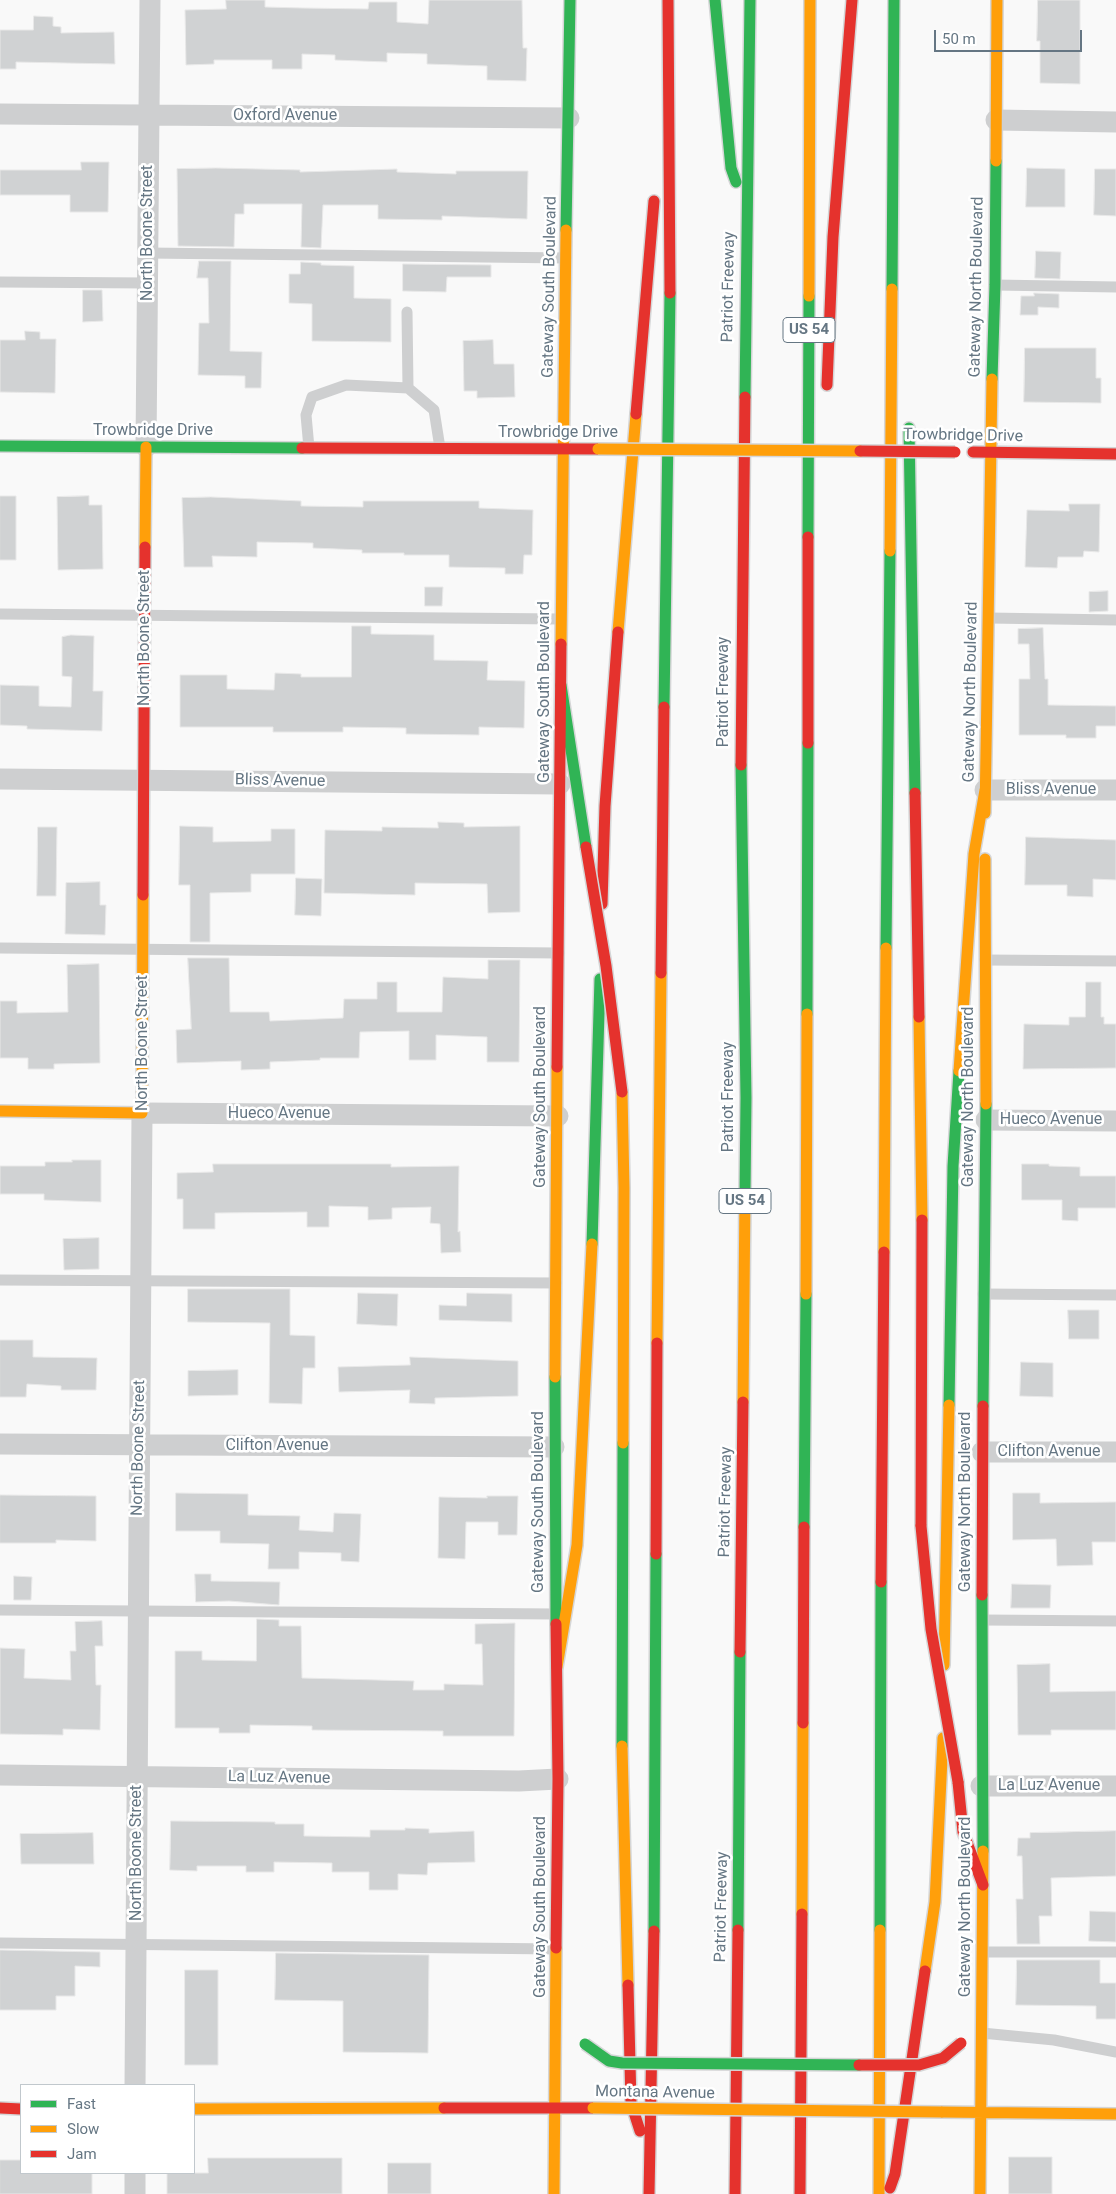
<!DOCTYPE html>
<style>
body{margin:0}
#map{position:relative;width:1116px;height:2194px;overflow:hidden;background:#f9f9f9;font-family:Roboto,sans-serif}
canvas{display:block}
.legend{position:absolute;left:20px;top:2084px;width:175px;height:90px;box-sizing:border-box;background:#fff;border:1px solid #c1c8cd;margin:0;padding:6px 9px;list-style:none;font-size:15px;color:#657683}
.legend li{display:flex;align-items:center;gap:10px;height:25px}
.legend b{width:25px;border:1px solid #c1c8cd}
.scale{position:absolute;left:934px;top:30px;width:148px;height:22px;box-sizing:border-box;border:2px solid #657683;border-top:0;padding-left:6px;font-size:15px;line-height:18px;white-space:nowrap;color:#657683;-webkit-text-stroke:4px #fff;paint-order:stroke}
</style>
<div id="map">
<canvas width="1116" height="2194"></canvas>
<ul class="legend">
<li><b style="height:6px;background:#30b455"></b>Fast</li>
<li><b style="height:6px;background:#ff9f0a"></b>Slow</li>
<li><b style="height:6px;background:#e5322d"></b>Jam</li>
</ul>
<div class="scale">50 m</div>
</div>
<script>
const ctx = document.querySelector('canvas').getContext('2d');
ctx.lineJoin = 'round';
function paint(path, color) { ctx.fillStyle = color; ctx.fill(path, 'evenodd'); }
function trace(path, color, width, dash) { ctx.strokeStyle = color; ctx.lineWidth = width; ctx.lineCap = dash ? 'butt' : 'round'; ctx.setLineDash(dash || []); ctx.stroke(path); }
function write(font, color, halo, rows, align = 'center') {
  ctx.font = font + ' Roboto,sans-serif'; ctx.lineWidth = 5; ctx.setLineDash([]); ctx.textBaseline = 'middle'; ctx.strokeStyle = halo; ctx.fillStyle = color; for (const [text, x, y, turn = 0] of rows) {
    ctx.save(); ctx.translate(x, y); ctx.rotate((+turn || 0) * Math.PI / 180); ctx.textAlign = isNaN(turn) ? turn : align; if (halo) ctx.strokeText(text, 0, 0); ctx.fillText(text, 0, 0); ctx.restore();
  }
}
const building = new Path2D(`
 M226 0H265V7L302 8 368 9 369 2H397V22L428 24 429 0H522L523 48H527L526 81 487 80V66L427 64V54L387 53V62L335 60V55L302 54V69H272V60H214V64L186 65 185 10 226 9Z
 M1038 0H1080V84L1040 83V41H1037Z
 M34 16 53 17V26L61 27V33L114 32 115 64 16 62V69H0V30H33Z
 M81 162H109L108 212H70V195H0V170H81Z
 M216 168 300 170V172L397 169V172L456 174V171H528L527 219 442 216V220L378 219V205H323L321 248 301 247 302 204H244V214H235L234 247 178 246 177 169Z
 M1027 168 1065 169V207H1026Z
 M1095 169H1116V216L1094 215Z
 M1036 251 1061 252 1060 279 1035 278Z
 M199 261H231L230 351 262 352 261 388H245V376L198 375 199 323H209L208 278H197Z
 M301 262 321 263V265L354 266V298L391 299V342L312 341V304L289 303V274H300Z
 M403 264 491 265V277H447L446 292 403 291Z
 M83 290H102L103 321 83 322Z
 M1034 293 1059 294V308L1038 307V315H1020L1021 296H1034Z
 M25 331 40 332V339H56L55 393 0 392V340H25Z
 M493 340 494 364H514L515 397 477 398V391H464L463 341Z
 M1025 348H1096V378H1101V403L1024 402Z
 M0 496H16V560H0Z
 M89 496V505H102L103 569 58 570 57 497Z
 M211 497 301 501V506L363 507V501H479V508L533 510 532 555H524L523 574H505V568L449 567V555H404V553H362V550L313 548V543L257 542V557L212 556 213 567H184L182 498Z
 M1069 504H1100L1099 552 1084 551 1083 557H1058L1057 568 1025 567 1027 510 1069 511Z
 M425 587H443L442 606H425Z
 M1108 591V611L1089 612V592Z
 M352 626H371V634L434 635V660L488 661 487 680 525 681 524 728 479 727V735L406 734V728L343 727V732H273V727H180V675H227V689L274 690 275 673 301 674V677H351Z
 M1043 628 1045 679H1048V705L1116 706V726H1096V738H1066V735H1019V679H1030L1029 644H1018V629Z
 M71 635 94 636 93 691H103L102 731 27 729V726L0 725V685L39 686V706L71 707 72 677 62 676V637Z
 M438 822 464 823V827L520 826V912L488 913 487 884 415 883V895L324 893 325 830 382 831V827L438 828Z
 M180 826 213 827V842L271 841V829H295V874H251V892L210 893V942H190V885H179Z
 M38 827H57L56 896H37Z
 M1026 837 1116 840V880L1093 879V897L1067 896V885H1025Z
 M296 878 322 879 321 916 295 915Z
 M100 882V905H106L105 935 65 934 66 883Z
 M188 958H229L230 1012H269L270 1021 343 1018 344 999H377V982H397V1012H442L443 977 488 979V960H520L519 1062H487V1037L436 1035V1060H409V1031L360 1032 359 1058H320V1060L270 1062V1069L241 1070V1061L177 1063 176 1030 191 1029Z
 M99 964 100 1063 54 1064V1069H28V1058H0V1001H17V1013L68 1012 67 965Z
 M1086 982H1101V1017H1104V1024H1116V1068L1023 1069 1024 1024 1069 1025V1017H1085Z
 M72 1160H101V1202L44 1200V1194H0V1166H45V1162H72Z
 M213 1164H391V1167L459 1166 458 1232 460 1231 461 1252 441 1253 440 1224 430 1223 431 1207 392 1208V1219L368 1220V1207L329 1206V1227H307V1212L215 1213V1229H183V1199H177V1173L213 1172Z
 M1022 1164H1049V1166L1080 1167V1176H1116V1208H1078V1221L1062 1220V1200H1022Z
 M99 1238V1269L64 1270 63 1239Z
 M188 1289H290V1335L315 1336V1368H303L302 1404 269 1403 270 1323 188 1322Z
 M358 1293 398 1294 397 1326 357 1324Z
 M467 1293 512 1294V1322L439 1320V1305L466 1306Z
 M1068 1310H1099V1339H1069Z
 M0 1340H33V1357L97 1358 96 1390H61V1386L27 1384 26 1397H0Z
 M410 1357 518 1361V1396L435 1398V1404L409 1403 410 1390 339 1392 338 1367 410 1365Z
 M1021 1362 1053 1363V1397L1020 1396Z
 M238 1370V1395L188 1396V1371Z
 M176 1493 248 1494V1515L300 1516 299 1530 333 1532 334 1513 361 1514 359 1562 341 1561V1553L299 1552V1569H268L269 1544 220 1543V1531H176Z
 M1013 1493H1040V1503L1116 1502V1542H1092L1093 1565 1057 1566 1056 1539 1013 1540Z
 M0 1495 96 1496V1541L56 1540V1543H0Z
 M487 1496H518L517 1535H498V1522H466L465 1559 438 1558 439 1497 487 1498Z
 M195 1574H211V1581L280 1582 279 1605 229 1601 196 1602Z
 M14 1576 32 1577 31 1600H14Z
 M1012 1584 1051 1585 1050 1608H1011Z
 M257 1619 279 1620V1626H301L302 1678 414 1681 413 1690H444V1684L483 1685 482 1644H475V1624L515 1623 514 1736H443V1731L312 1730V1726L250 1725V1733H219V1728H175V1651H202V1660L256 1661Z
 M102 1621 103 1646H95L96 1685H101L100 1730 63 1729V1735L0 1734V1648L25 1649 24 1678 71 1680 70 1651H76L75 1622Z
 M1050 1664V1692L1116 1691V1730H1051V1735H1018L1017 1665Z
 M171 1821 275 1822V1824H304V1836L370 1837V1830H405V1828L429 1829V1833L474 1831 475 1862 428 1863 427 1875 398 1874V1890H369V1872H332V1863L274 1862V1872H246V1866H197V1871L170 1870Z
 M1116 1831V1876L1051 1878 1052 1916H1039L1040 1944H1017L1016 1899H1023L1022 1856H1017L1018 1838H1030V1833Z
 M93 1833 94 1864H21L20 1834Z
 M1090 1911 1116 1912V1942L1089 1941Z
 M0 1950 100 1952V1967L75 1966V1996H56V2010H0Z
 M276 1953 429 1955 428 2053 343 2052V2001L275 2000Z
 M1017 1960H1100V1983H1116V2019H1096V2006L1016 2005Z
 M185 1970H218V2065H185Z
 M1009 2157H1052V2194H1009Z
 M208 2158H342V2194H167V2173H208Z
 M0 2160H21V2173H92V2194H0Z
 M388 2163H431V2194H388Z`);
paint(building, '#d0d2d3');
trace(building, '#e8e8e8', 1);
const fast = new Path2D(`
 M715 0 731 168 736 182
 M566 230 570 0
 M892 289 894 0
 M992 379 995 285 996 161
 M745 397 750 0
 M909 428 915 793
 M0 446 302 448
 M808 537 809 296
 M561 685 586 847
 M664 707 670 293
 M741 765 746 1098 745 1194
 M886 948 890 551
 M807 1014 808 743
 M592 1244 600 979
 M555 1377 556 1624
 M949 1405 953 1166 959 1071
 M983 1406 986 1104
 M804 1527 806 1294
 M982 1595 983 1851
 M622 1746 623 1443
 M738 1930 740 1652
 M880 1930 881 1582
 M654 1931 656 1554`);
const slow = new Path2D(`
 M996 161 997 0
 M809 296 810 0
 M145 547 146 447
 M890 551 892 289
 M618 632 636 414
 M561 644 566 230
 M985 813 992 379
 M985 859 986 1104
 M919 1017 922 1220
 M959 1071 974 854 985 790
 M622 1092 624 1188 623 1443
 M0 1111 142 1113 143 895
 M884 1252 886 948
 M806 1294 807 1014
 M657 1343 661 973
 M555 1377 557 1067
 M743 1402 745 1194
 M944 1665 949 1405
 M557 1667 577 1545 592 1244
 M622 1746 628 1985
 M802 1914 803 1723
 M925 1971 935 1902 943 1738
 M194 2109 444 2108
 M941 2112 1116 2114
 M554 2194 556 1948
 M879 2194 880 1930
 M980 2194 983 1851`);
const jam = new Path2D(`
 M668 0 670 293
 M827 385 833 237 852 0
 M636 414 654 201
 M302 448 598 449
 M973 452 1116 454
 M808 743V537
 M741 765 745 397
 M915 793 919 1017
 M143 895 145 547
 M602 904 605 806 618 632
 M661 973 664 707
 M557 1067 561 644
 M921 1526 922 1220
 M656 1554 657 1343
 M881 1582 884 1252
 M982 1595 983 1406
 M556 1624 558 1779 556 1948
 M740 1652 743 1402
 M803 1723 804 1527
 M958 1782 963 1832 983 1885
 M628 1985 631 2103 640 2131
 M0 2108 21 2109
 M444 2108H593
 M890 2188 895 2174 925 1971
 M649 2194 654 1931
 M735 2194 738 1930
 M800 2194 802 1914`);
trace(fast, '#d5d6d7', 14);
trace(slow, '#d5d6d7', 14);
trace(jam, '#d5d6d7', 14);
trace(new Path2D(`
 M148 253 566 258
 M0 282 148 283
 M995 285 1116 287
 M407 312 408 388
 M309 448 306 415 312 397 346 385 408 388 434 410 440 448
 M0 614 561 619
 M989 618 1116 620
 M0 948 559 953
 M985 960 1116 961
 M0 1280 556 1283
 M983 1294 1116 1295
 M0 1610 556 1614
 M983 1620 1116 1621
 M0 1943 557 1949
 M983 1952H1116
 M982 2033 1054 2040 1116 2052`), '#cecfd0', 11);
trace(new Path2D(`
 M0 114 569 118
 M996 120 1116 122
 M146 447 150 0
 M0 779 560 784
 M985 790H1116
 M986 1120 1116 1121
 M0 1444 554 1447
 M982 1452H1116
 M0 1775 519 1781 558 1779
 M981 1786H1116
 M135 2085 142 1113 558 1116
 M135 2194V2173`), '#cecfd0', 21);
trace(fast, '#30b455', 11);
trace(slow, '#ff9f0a', 11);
trace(jam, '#e5322d', 11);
const fastBridge = new Path2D(`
 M585 2044 609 2061 622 2063 859 2065`);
const slowBridge = new Path2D(`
 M598 449 860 451
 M593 2108 941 2112`);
const jamBridge = new Path2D(`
 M860 451 955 452
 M586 847 606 966 622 1092
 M921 1526 931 1629 958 1782
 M859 2065H919L943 2058 961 2043`);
trace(fastBridge, '#d5d6d7', 14, []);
trace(slowBridge, '#d5d6d7', 14, []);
trace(jamBridge, '#d5d6d7', 14, []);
trace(fastBridge, '#30b455', 11);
trace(slowBridge, '#ff9f0a', 11);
trace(jamBridge, '#e5322d', 11);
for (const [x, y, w] of [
 [809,330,52],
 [745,1201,52]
]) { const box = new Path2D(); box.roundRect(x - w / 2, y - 12.5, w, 25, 4); ctx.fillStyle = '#fff'; ctx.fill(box); trace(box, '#657683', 1); }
write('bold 15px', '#657683', null, [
 ["US 54",809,330],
 ["US 54",745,1201]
]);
write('16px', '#657683', '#fff', [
 ["Oxford Avenue",285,116],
 ["North Boone Street",148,233,-90],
 ["Gateway South Boulevard",550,287,-89],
 ["Patriot Freeway",729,287,-89],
 ["Gateway North Boulevard",977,287,-89],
 ["Trowbridge Drive",153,431],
 ["Trowbridge Drive",558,433],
 ["Trowbridge Drive",963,436,1],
 ["North Boone Street",145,638,-90],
 ["Gateway South Boulevard",545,692,-90],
 ["Patriot Freeway",724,692,-90],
 ["Gateway North Boulevard",971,692,-89],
 ["Bliss Avenue",280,781,1],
 ["Bliss Avenue",1051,790],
 ["North Boone Street",143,1043,-90],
 ["Gateway South Boulevard",541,1097,-90],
 ["Patriot Freeway",729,1097,-90],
 ["Gateway North Boulevard",969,1097,-90],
 ["Hueco Avenue",279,1114],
 ["Hueco Avenue",1051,1120],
 ["Clifton Avenue",277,1446],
 ["North Boone Street",139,1448,-89],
 ["Clifton Avenue",1049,1452],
 ["Gateway South Boulevard",539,1502,-90],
 ["Patriot Freeway",726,1502,-89],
 ["Gateway North Boulevard",966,1502,-90],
 ["La Luz Avenue",279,1778,1],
 ["La Luz Avenue",1049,1786],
 ["North Boone Street",137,1853,-90],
 ["Gateway South Boulevard",541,1907,-90],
 ["Patriot Freeway",722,1907,-89],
 ["Gateway North Boulevard",966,1907,-90],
 ["Montana Avenue",655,2093,1]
]);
</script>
